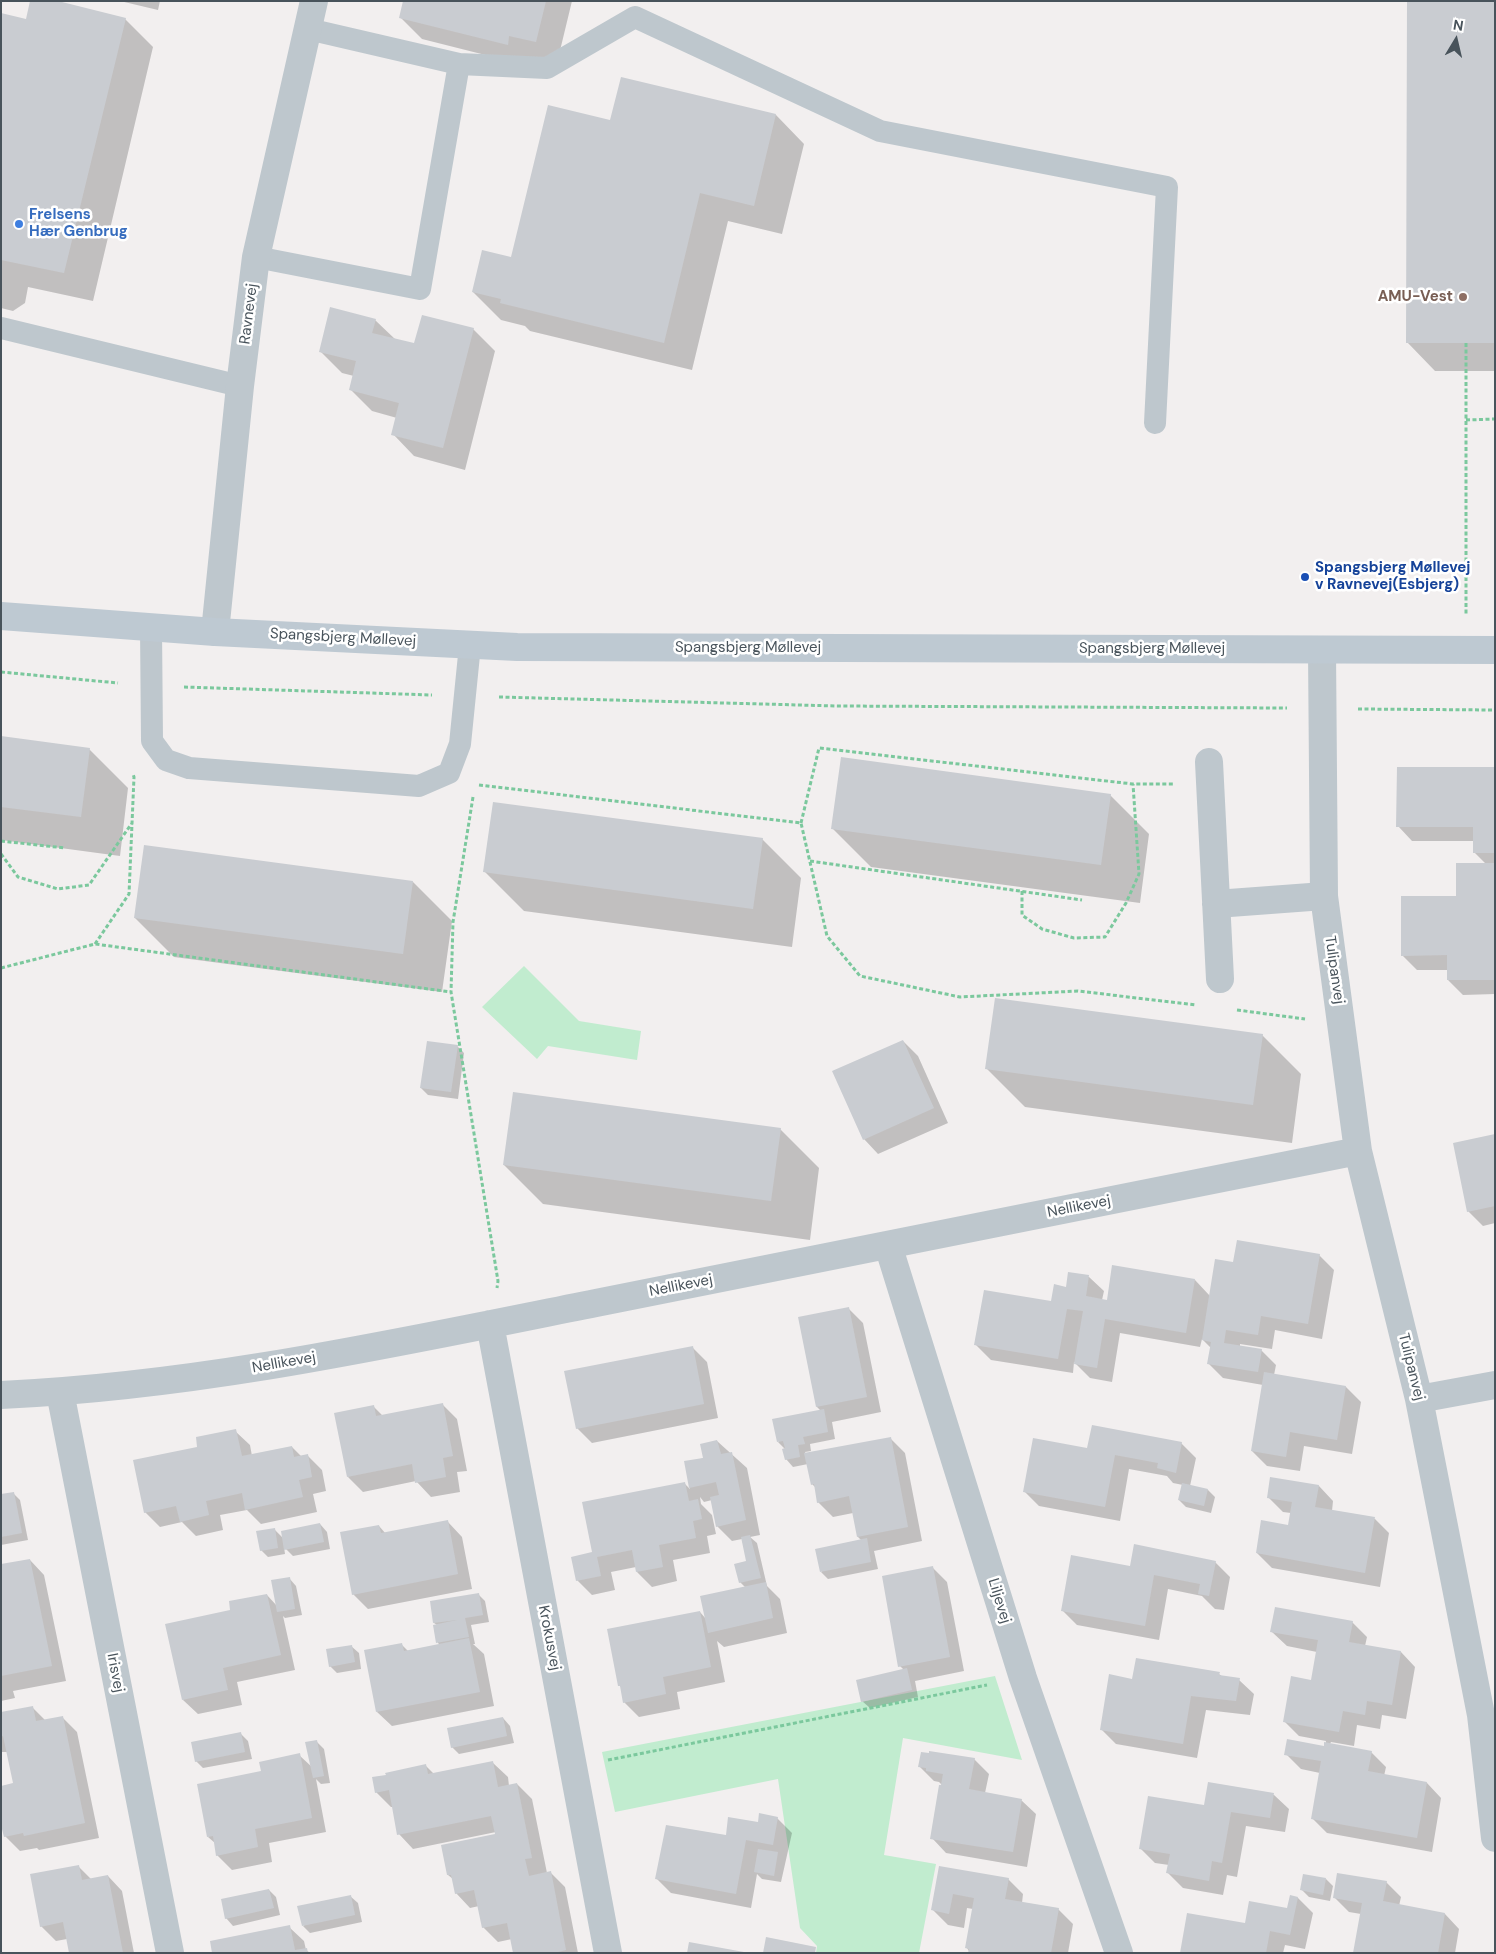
<!DOCTYPE html>
<meta charset="utf-8">
<style>
body{margin:0}
#map{position:relative;width:1496px;height:1954px;overflow:hidden;background:#f2efef;font-family:"DM Sans",sans-serif}
canvas{display:block}
.frame{position:absolute;inset:0;border:2px solid #48535b;pointer-events:none}
.north{position:absolute;left:1431px;top:15px;width:50px;height:50px;-webkit-text-stroke:4px #fff;paint-order:stroke;rotate:9deg;font-size:14px;font-weight:700;line-height:20px;text-align:center;color:#48535b}
.north::after{content:'';display:block;margin:auto;width:18px;height:22px;background:#48535b;clip-path:polygon(50% 0,100% 100%,50% 72%,0 100%)}
</style>
<div id="map">
<canvas width="1496" height="1954"></canvas>
<div class="frame"></div>
<div class="north">N</div>
</div>
<script>
const ctx = document.querySelector('canvas').getContext('2d');
ctx.lineJoin = 'round';
function paint(path, color) { ctx.fillStyle = color; ctx.fill(path, 'evenodd'); }
function trace(path, color, width, dash) { ctx.strokeStyle = color; ctx.lineWidth = width; ctx.lineCap = dash ? 'butt' : 'round'; ctx.setLineDash(dash || []); ctx.stroke(path); }
function write(font, color, halo, rows, align = 'center') {
  ctx.font = font + ' "DM Sans",sans-serif'; ctx.lineWidth = 5; ctx.setLineDash([]); ctx.textBaseline = 'middle'; ctx.strokeStyle = halo; ctx.fillStyle = color; for (const [text, x, y, turn = 0] of rows) {
    ctx.save(); ctx.translate(x, y); ctx.rotate((+turn || 0) * Math.PI / 180); ctx.textAlign = isNaN(turn) ? turn : align; if (halo) ctx.strokeText(text, 0, 0); ctx.fillText(text, 0, 0); ctx.restore();
  }
}
paint(new Path2D(`
 M524 966 579 1021 641 1031 637 1060 548 1046 537 1059 482 1007Z
 M995 1676 1022 1760 903 1738 884 1855 936 1864 919 1953H816L817 1946 800 1928 778 1779 615 1812 602 1752Z`), '#c1eccf');
paint(new Path2D(`
 M120 1H160L158 10Z
 M404 1H572L557 63 529 66 422 39 400 17Z
 M1495 1V371H1435L1407 342Z
 M1 14 26 20 125 19 153 47 93 301 28 287 25 303 13 311 1 308Z
 M776 115 804 144 782 234 728 221 692 370 530 331 525 326 501 320 473 292 512 259 611 121Z
 M375 320 396 340 415 345 473 329 495 351 465 470 414 456 393 434 397 418 372 411 350 389 354 376 342 373 320 351Z
 M1 737 89 749 128 788 120 856 1 840Z
 M1495 768V994L1463 995 1448 980V970H1417L1402 955 1486 864 1474 852V841H1412L1398 826Z
 M1110 795 1149 834 1140 903 871 867 832 828Z
 M762 839 801 878 792 947 524 911 485 872Z
 M413 882 452 921 442 992 174 957 135 918Z
 M1262 1035 1301 1074 1292 1143 1025 1107 986 1068Z
 M903 1041 918 1056 948 1123 878 1154 864 1139Z
 M457 1046 464 1053 458 1099 428 1095 421 1088Z
 M780 1129 819 1168 810 1240 543 1204 504 1165Z
 M1495 1136V1223L1483 1226 1468 1211Z
 M1319 1255 1334 1270 1322 1339 1275 1330 1272 1349 1240 1344V1347L1261 1350 1276 1365 1274 1375 1346 1387 1361 1402 1352 1454 1304 1446 1300 1471 1267 1466 1252 1451 1263 1385 1223 1378 1209 1364 1211 1348 1202 1339 1200 1347 1120 1333 1112 1382 1090 1378 1074 1362 1073 1373 991 1360 976 1345 1052 1303 1067 1288 1069 1273 1089 1277 1104 1291 1102 1300 1108 1301 1195 1280 1210 1296 1234 1264Z
 M848 1308 863 1323 881 1412 832 1422 835 1439 810 1444 811 1451 805 1452 806 1454 890 1438 905 1453 922 1541 874 1551 878 1569 828 1579 821 1572 862 1541 858 1537 853 1513 833 1517 818 1502 816 1488 812 1484 808 1464 793 1467 786 1459 785 1449 778 1442 821 1411 817 1407 800 1318Z
 M692 1347 707 1362 718 1418 592 1443 577 1428Z
 M442 1404 457 1419 467 1471 457 1472 460 1492 431 1497 416 1481 363 1492 348 1477 374 1407 383 1416Z
 M235 1431 250 1445 252 1456 292 1447 301 1456 307 1455 322 1470 326 1491 313 1494 317 1512 261 1524 247 1510 220 1515 223 1530 196 1536 182 1522 160 1527 145 1512 199 1448Z
 M717 1441 747 1468 760 1535 750 1537 757 1543 767 1586 780 1599 787 1633 724 1647 717 1641 725 1682 677 1692 680 1709 639 1717 624 1702 622 1688 619 1685 700 1612 706 1619 746 1588 740 1582 747 1561 742 1539 732 1541 717 1526 712 1500 704 1502 700 1497 701 1504 712 1515 716 1534 707 1536 710 1553 673 1560 677 1581 652 1587 637 1572 636 1567 611 1572 615 1590 592 1595 577 1580 593 1553 685 1484 690 1489 685 1462 705 1458Z
 M1181 1443 1196 1458 1190 1486 1208 1490 1215 1497 1211 1513 1186 1507 1179 1500 1183 1485 1173 1483 1167 1476 1129 1469 1120 1521 1039 1506 1024 1491 1088 1449Z
 M1319 1486 1333 1501 1332 1511 1375 1519 1389 1533 1380 1587 1272 1568 1257 1553 1289 1527 1291 1513 1283 1512 1268 1497Z
 M13 1493 20 1500 28 1540 1 1545V1495Z
 M448 1522 462 1537 472 1589 368 1609 353 1594 379 1526 386 1534Z
 M320 1524 327 1532 330 1549 293 1556 284 1547 285 1554 268 1557 261 1550 274 1529 283 1538Z
 M30 1560 44 1575 66 1681 13 1691 15 1698 1 1701V1566Z
 M1215 1562 1230 1577 1224 1610 1215 1609 1202 1596 1168 1589 1159 1640 1077 1625 1062 1610 1131 1567Z
 M932 1567 947 1582 964 1671 915 1681 918 1697 870 1708 862 1701 904 1670 900 1666Z
 M289 1578 296 1586 302 1615 285 1618 283 1616 295 1670 237 1682 242 1705 198 1714 183 1700 232 1611 267 1595 277 1606Z
 M478 1594 485 1601 489 1622 471 1625 475 1644H473L484 1654 494 1706 392 1726 377 1712 401 1644 409 1652 440 1645 438 1643 434 1626 437 1625 434 1623 431 1602Z
 M1352 1622 1367 1637 1365 1646 1401 1652 1415 1667 1406 1719 1382 1715 1380 1729 1357 1725 1354 1746 1331 1742 1330 1744 1371 1752 1386 1767 1384 1776 1427 1783 1441 1798 1432 1852 1327 1833 1312 1818 1320 1773 1301 1769 1286 1754 1325 1747 1326 1741 1299 1736 1284 1721 1312 1681 1317 1652 1287 1646 1272 1632Z
 M351 1646 359 1653 361 1669 337 1673 330 1666Z
 M1219 1674 1223 1677 1239 1680 1254 1694 1250 1715 1206 1710 1197 1758 1116 1744 1101 1729 1133 1680Z
 M32 1707 46 1721 62 1717 77 1732 99 1838 39 1850 37 1848 20 1851 5 1836 14 1784 8 1752H1V1713Z
 M503 1718 510 1726 514 1743 459 1754 452 1747Z
 M241 1734 248 1741 252 1759 203 1768 196 1761Z
 M317 1742 324 1749 330 1783 321 1784 316 1779 326 1832 269 1843 272 1862 232 1870 217 1855 215 1843 208 1837 263 1772 299 1755 312 1767Z
 M974 1759 989 1774 985 1793 1021 1800 1036 1814 1027 1867 946 1853 932 1838 944 1787 939 1782 934 1781 919 1766Z
 M493 1763 508 1777 509 1786 517 1784 532 1799 547 1873 550 1872 565 1887 578 1953H515L512 1939 498 1942 483 1927 479 1906 470 1908 456 1893 453 1879 448 1875 497 1835 496 1832 413 1849 399 1834 393 1807H391L376 1792 426 1766 434 1774Z
 M1209 1784 1274 1795 1289 1809 1285 1832 1246 1826 1237 1877 1227 1875 1223 1895 1183 1888 1168 1873 1169 1865 1155 1863 1141 1849 1205 1807Z
 M777 1818 792 1833 781 1882 762 1879 757 1874 751 1908 671 1893 657 1879 727 1837Z
 M78 1866 92 1880 108 1876 122 1891 134 1953H70L67 1939 56 1941 41 1926Z
 M940 1867 1008 1879 1023 1894 1022 1903 1058 1909 1073 1924 1068 1953H970L967 1948 973 1909 967 1908 964 1928 948 1925 933 1910Z
 M1326 1879 1333 1886 1330 1901 1309 1897 1302 1890Z
 M1386 1882 1401 1897 1399 1906 1445 1914 1459 1929 1455 1953H1354L1361 1914 1349 1912 1334 1897Z
 M269 1890 276 1897 280 1915 233 1926 226 1918Z
 M350 1896 358 1903 362 1922 310 1933 303 1926Z
 M1291 1896 1298 1898 1313 1913 1305 1949 1285 1945 1283 1953H1181L1288 1909Z
 M289 1927 304 1941 306 1950 310 1953H214Z`), '#0003');
paint(new Path2D(`
 M30 1H58L126 18 64 273 1 260V13L26 19Z
 M403 1H546L536 42 509 36 508 45 399 18Z
 M1407 1H1495V343H1406Z
 M621 77 776 114 754 206 700 193 664 343 500 303 501 299 472 292 482 250 511 257 548 105 610 120Z
 M330 307 376 319 372 333 414 343 422 315 474 328 443 448 391 435 399 403 349 390 356 361 319 352Z
 M1 736 90 748 81 817 1 807Z
 M841 757 1111 794 1101 865 831 829Z
 M1397 767H1495V853H1473V827H1396Z
 M493 802 763 838 753 909 483 872Z
 M144 845 413 881 403 954 134 918Z
 M1456 863H1495V980H1447V955L1401 956V896H1456Z
 M995 998 1263 1034 1253 1105 985 1069Z
 M903 1040 934 1108 863 1140 832 1071Z
 M427 1041 458 1045 451 1092 420 1088Z
 M513 1092 781 1128 771 1201 503 1165Z
 M1495 1134V1206L1467 1212 1453 1143Z
 M1237 1240 1320 1254 1308 1324 1261 1316 1258 1335 1226 1330 1224 1343 1262 1349 1258 1372 1207 1364 1211 1342 1202 1340 1215 1259 1233 1262Z
 M1112 1265 1195 1279 1186 1333 1105 1319 1097 1368 1074 1364 1083 1311 1067 1309 1058 1359 974 1345 984 1290 1051 1301 1054 1284 1066 1287 1068 1272 1089 1275 1086 1296 1107 1300Z
 M849 1307 867 1397 816 1407 798 1317Z
 M693 1346 704 1404 576 1429 564 1371Z
 M1264 1372 1346 1386 1337 1440 1290 1432 1286 1457 1251 1451Z
 M443 1403 453 1456 443 1458 446 1477 415 1483 412 1464 347 1477 334 1413 374 1405 376 1416Z
 M824 1409 828 1432 803 1437 805 1444 798 1445 800 1457 785 1460 782 1449 785 1448 783 1441 777 1442 772 1419Z
 M1092 1425 1182 1442 1176 1473 1157 1468 1158 1463 1115 1455 1105 1507 1023 1492 1033 1438 1087 1448Z
 M236 1429 242 1456 292 1446 294 1457 308 1454 312 1477 299 1480 303 1497 245 1510 242 1493 206 1501 209 1515 180 1522 176 1506 144 1513 133 1460 197 1447 196 1437Z
 M891 1437 908 1527 857 1537 849 1496 817 1503 814 1484 811 1485 804 1453Z
 M717 1440 721 1454 732 1452 746 1520 716 1527 710 1497 719 1495 716 1482 689 1488 684 1461 703 1458 700 1444Z
 M1270 1477 1319 1485 1315 1507 1375 1517 1365 1573 1256 1553 1261 1520 1288 1525 1292 1502 1267 1498Z
 M685 1482 689 1501 698 1499 702 1519 693 1521 696 1538 659 1545 663 1567 636 1572 632 1550 597 1557 601 1576 576 1581 571 1557 592 1552 582 1502Z
 M1182 1483 1208 1489 1204 1506 1178 1500Z
 M14 1492 22 1533 1 1537V1494Z
 M448 1520 458 1574 352 1595 340 1532 379 1525 381 1533Z
 M320 1523 324 1542 284 1550 281 1531Z
 M275 1528 278 1548 260 1551 256 1531Z
 M750 1535 761 1578 739 1583 734 1564 746 1561 741 1537Z
 M867 1538 871 1562 820 1572 815 1549Z
 M1134 1544 1216 1561 1209 1596 1198 1594 1200 1584 1154 1575 1145 1626 1061 1611 1071 1555 1130 1566Z
 M30 1559 52 1666 1 1676V1564Z
 M933 1566 950 1657 898 1667 882 1576Z
 M290 1577 295 1609 277 1612 271 1580Z
 M766 1582 773 1618 708 1633 700 1596Z
 M479 1593 483 1615 465 1618 469 1637 436 1643 433 1625 457 1620 433 1623 430 1601Z
 M267 1594 281 1655 223 1668 228 1690 182 1700 165 1624 230 1610 229 1601Z
 M1275 1607 1353 1621 1349 1642 1401 1651 1392 1705 1367 1701 1365 1715 1343 1711 1339 1732 1283 1722 1291 1676 1311 1680 1318 1640 1270 1632Z
 M700 1611 711 1667 663 1677 666 1694 623 1703 620 1686H618L607 1629Z
 M469 1638 480 1692 376 1712 364 1650 402 1643 404 1651Z
 M352 1645 355 1662 329 1667 326 1649Z
 M1136 1658 1220 1672 1219 1675 1240 1678 1236 1701 1191 1696 1183 1744 1100 1730 1109 1674 1132 1679Z
 M907 1668 912 1690 861 1702 856 1680Z
 M33 1706 36 1721 63 1716 85 1823 24 1836 23 1833 4 1837 1 1825V1786L13 1783 3 1736 1 1737V1712Z
 M503 1717 507 1736 451 1748 447 1728Z
 M241 1732 245 1752 195 1762 191 1742Z
 M1287 1739 1324 1746V1742L1372 1751 1368 1771 1427 1782 1417 1838 1311 1819 1321 1761 1284 1755Z
 M317 1740 324 1776 313 1778 305 1742Z
 M929 1751 975 1758 969 1789 1022 1799 1013 1852 930 1839 939 1785H941L943 1774 926 1771V1768L918 1767 921 1752 929 1753Z
 M300 1753 312 1818 255 1829 258 1847 216 1856 213 1836 207 1837 197 1784 261 1771 259 1762Z
 M493 1761 498 1787 517 1783 532 1858 525 1859 529 1876 551 1871 566 1950 554 1953H513L507 1923 482 1928 474 1890 455 1894 451 1875H447L441 1845 495 1834 491 1816 397 1835 389 1790 375 1793 372 1777 386 1775 385 1773 426 1764 428 1774Z
 M1208 1782 1274 1793 1270 1818 1231 1812 1222 1863 1212 1861 1209 1881 1166 1873 1170 1854 1139 1849 1148 1796 1204 1805Z
 M759 1813 778 1817 773 1845 746 1840 736 1894 655 1879 666 1825 726 1835 728 1817 758 1822Z
 M758 1849 778 1852 774 1876 754 1872Z
 M79 1865 82 1880 108 1875 123 1953H69L63 1922 40 1927 30 1874Z
 M939 1866 1009 1878 1005 1899 1059 1908 1051 1953H968L969 1949 965 1948 974 1898 953 1894 949 1914 931 1910Z
 M1337 1873 1387 1881 1383 1901 1445 1913 1438 1953H1353L1362 1903 1333 1898Z
 M1303 1874 1326 1878 1323 1895 1300 1890Z
 M269 1889 274 1908 225 1919 221 1899Z
 M351 1895 355 1915 302 1926 297 1906Z
 M1290 1895 1298 1897 1290 1935 1270 1931 1266 1953H1180L1187 1913 1245 1923 1249 1901 1287 1908Z
 M290 1925 295 1950 307 1948 308 1953H212L210 1941Z
 M766 1937 816 1947 815 1953H763Z
 M689 1942 744 1952V1953H687Z`), '#c9ccd1');
trace(new Path2D(`
 M1466 343V614
 M1466 420 1495 419
 M1 672 118 683
 M184 687 432 695
 M499 697 837 706 1287 708
 M1358 709 1495 710
 M479 785 801 823 827 936 860 976 960 997 1078 991 1196 1005
 M473 797 453 922 451 992 498 1281 497 1288
 M801 823 819 748 1133 784H1175
 M1 841 65 848
 M1 854 18 877 58 889 89 885 132 823
 M810 861 1082 900
 M1022 891V915L1042 929 1074 938 1105 937 1126 903 1139 874 1133 784
 M95 944 129 894 134 777 133 774
 M1 968 95 944 451 992
 M1237 1010 1305 1019
 M608 1760 987 1685`), '#7bc89d', 3, [4, 2.5]);
trace(new Path2D(`
 M459 64 547 68 635 17 880 131 1167 187 1155 423
 M256 257 420 289 459 64 308 29
 M1 328 240 386
 M151 627 152 741 166 760 189 768 419 786 449 773 460 744 470 645`), '#bec7cd', 22);
trace(new Path2D(`
 M215 632 240 386 256 257 314 1
 M1322 650 1324 896 1358 1151 1419 1399 1481 1715 1495 1838
 M1209 762 1220 979
 M1216 904 1324 896
 M888 1245 1023 1678 1119 1953
 M490 1324 608 1953
 M60 1392 170 1953
 M1 1395C202 1386 400 1342 596 1303 850 1253 1104 1202 1358 1151
 M1419 1399 1495 1385`), '#bec7cd', 28);
trace(new Path2D(`
 M1 616 215 632 517 647 1495 650`), '#bec9d2', 28);
for (const [x, y, r, color] of [
 [19,224,5,"#3f7fe0"],
 [1463,297,5,"#8d6e63"],
 [1305,577,5,"#1a4fb4"]
]) { const dot = new Path2D(); dot.arc(x, y, r, 0, 2 * Math.PI); ctx.fillStyle = color; ctx.fill(dot); trace(dot, '#fff', 2); }
write('bold 15px', '#366cbe', '#fff', [
 ["Frelsens",29,215],
 ["Hær Genbrug",29,232]
], 'left');
write('bold 15px', '#785e54', '#fff', [
 ["AMU-Vest",1453,297]
], 'right');
write('15px', '#48535b', '#fff', [
 ["Ravnevej",249,314,-83],
 ["Spangsbjerg Møllevej",343,638,3],
 ["Spangsbjerg Møllevej",748,648],
 ["Spangsbjerg Møllevej",1152,649],
 ["Tulipanvej",1334,970,82],
 ["Nellikevej",1079,1207,-11],
 ["Nellikevej",681,1286,-11],
 ["Nellikevej",284,1363,-10],
 ["Tulipanvej",1411,1367,76],
 ["Liljevej",999,1601,73],
 ["Krokusvej",549,1638,79],
 ["Irisvej",115,1673,79]
]);
write('bold 15px', '#164399', '#fff', [
 ["Spangsbjerg Møllevej",1315,568],
 ["v Ravnevej(Esbjerg)",1315,585]
], 'left');
</script>
